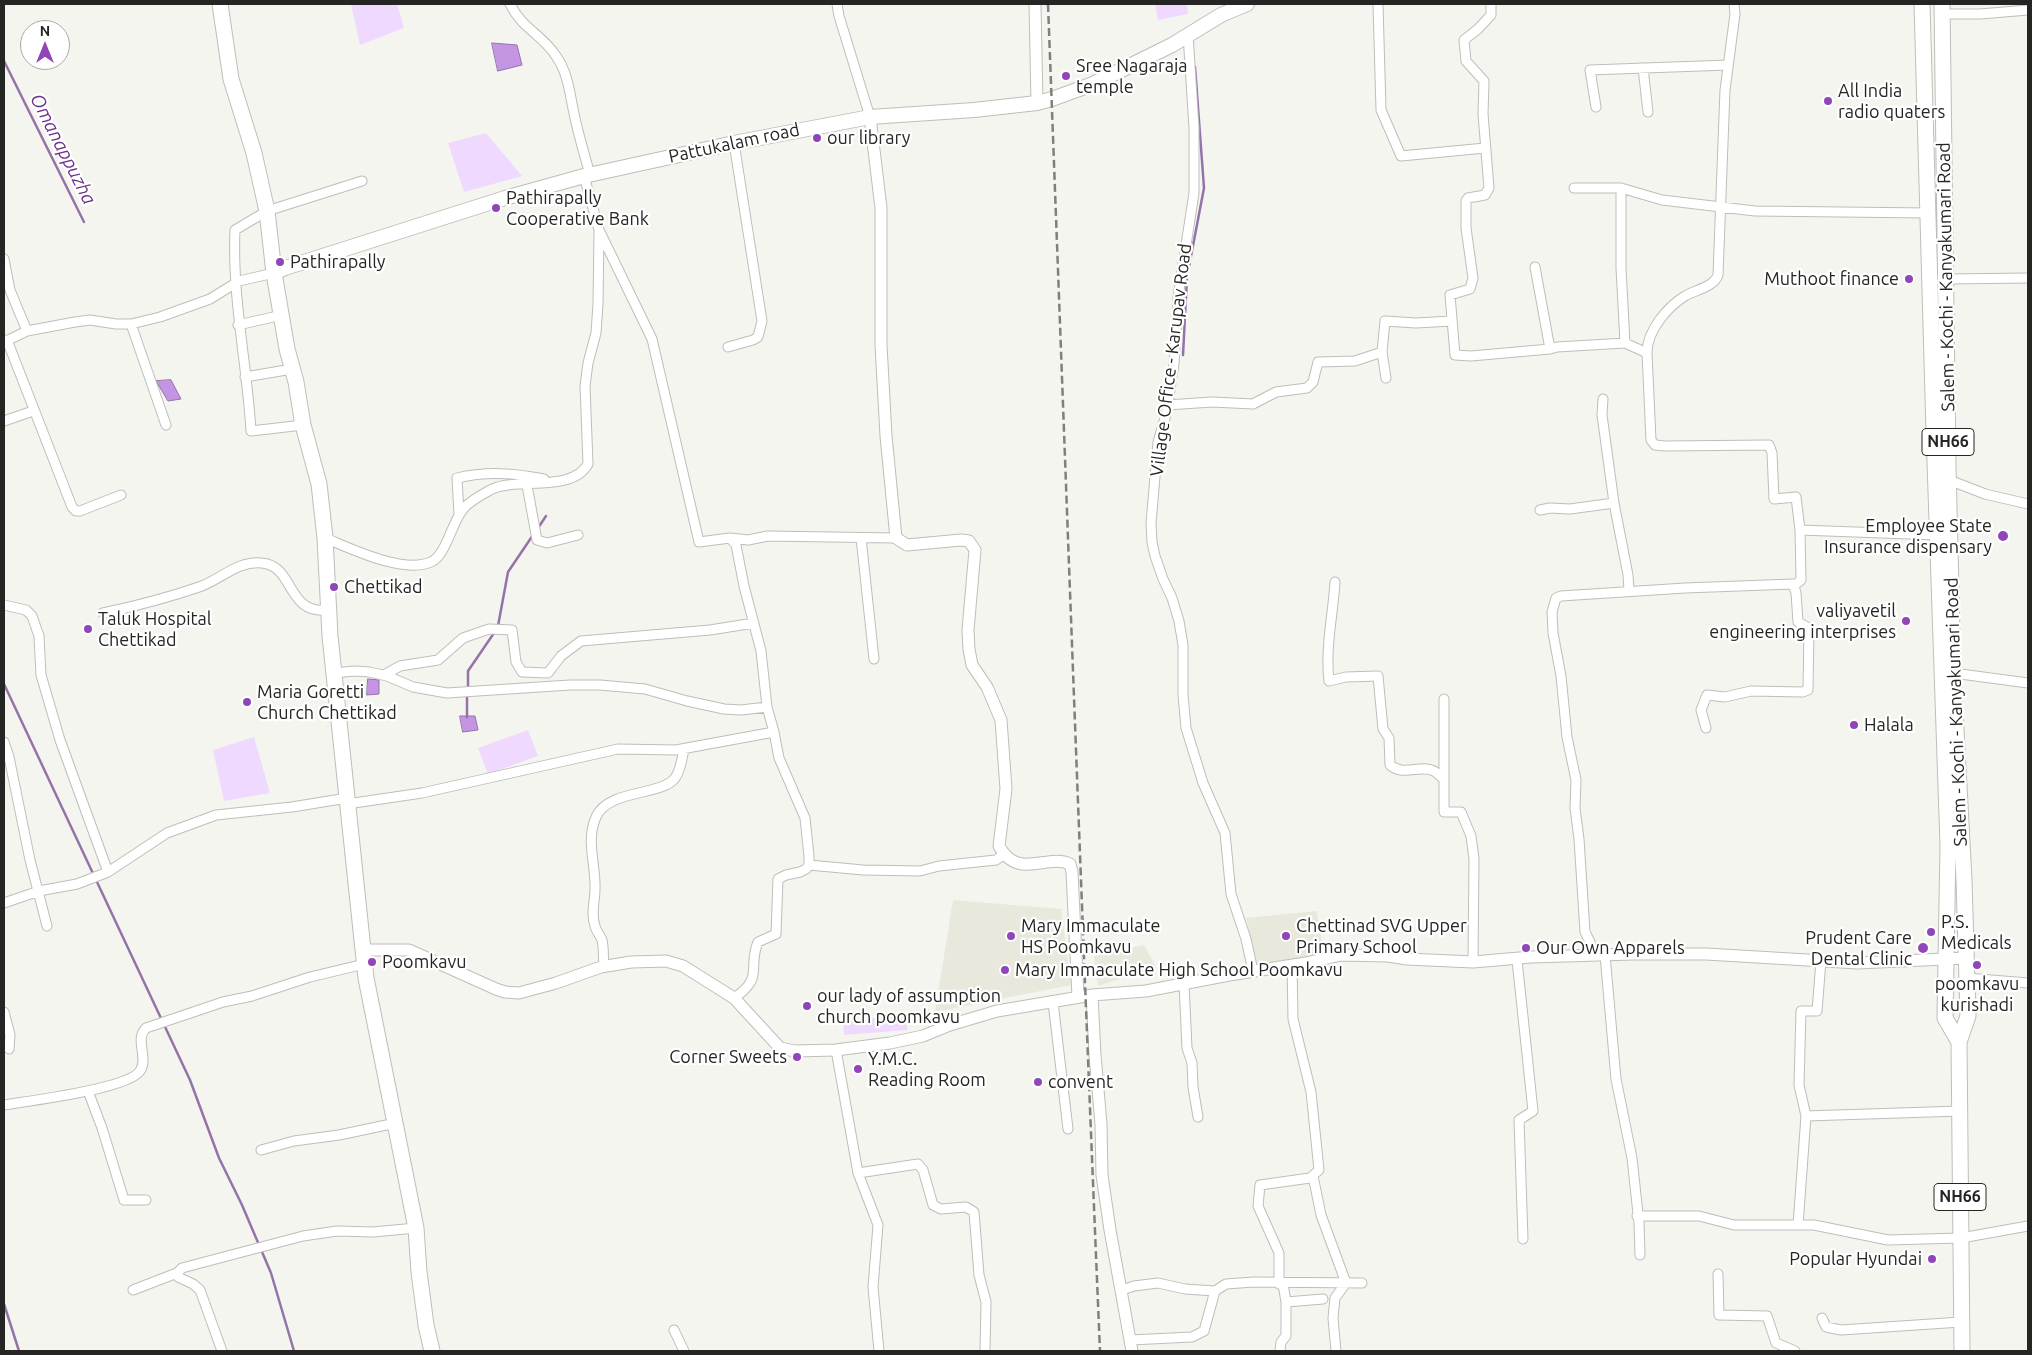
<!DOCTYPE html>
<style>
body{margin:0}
#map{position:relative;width:2032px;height:1355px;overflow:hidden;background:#f5f5f0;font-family:Ubuntu,sans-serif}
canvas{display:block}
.frame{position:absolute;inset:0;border:5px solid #252523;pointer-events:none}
.north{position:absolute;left:20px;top:20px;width:50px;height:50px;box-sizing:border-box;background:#fff;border:1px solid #a8a8a7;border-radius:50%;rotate:0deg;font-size:14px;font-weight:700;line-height:20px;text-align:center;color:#252523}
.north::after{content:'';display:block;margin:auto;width:18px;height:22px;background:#9046b8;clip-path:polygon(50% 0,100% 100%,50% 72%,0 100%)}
</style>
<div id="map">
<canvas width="2032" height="1355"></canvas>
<div class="frame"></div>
<div class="north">N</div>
</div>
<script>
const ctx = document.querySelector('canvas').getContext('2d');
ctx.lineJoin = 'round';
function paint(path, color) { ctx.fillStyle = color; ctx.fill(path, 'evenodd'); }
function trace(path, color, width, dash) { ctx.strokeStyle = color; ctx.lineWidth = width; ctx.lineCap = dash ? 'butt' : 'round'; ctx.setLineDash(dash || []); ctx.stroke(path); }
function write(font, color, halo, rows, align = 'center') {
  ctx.font = font + ' Ubuntu,sans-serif'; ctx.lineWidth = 4.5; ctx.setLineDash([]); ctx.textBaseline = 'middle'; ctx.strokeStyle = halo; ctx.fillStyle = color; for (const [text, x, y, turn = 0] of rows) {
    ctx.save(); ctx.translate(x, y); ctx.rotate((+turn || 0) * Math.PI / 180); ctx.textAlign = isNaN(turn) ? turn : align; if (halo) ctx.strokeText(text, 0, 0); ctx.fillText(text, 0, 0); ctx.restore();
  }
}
paint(new Path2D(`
 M953 900 1061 909 1071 985 935 1012Z
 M1317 911 1324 955 1257 964 1246 918Z
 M1144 945 1156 967 1098 986 1094 956Z`), '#e8e9dc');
paint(new Path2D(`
 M351 4H397L404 28 360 45Z
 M1155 4H1187L1188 14 1158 20Z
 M486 133 522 176 464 192 448 143Z
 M528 730 538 756 488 774 478 748Z
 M254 737 270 793 224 801 213 750Z
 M906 1015 907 1030 844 1035 843 1021Z`), '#efd9fe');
const water = new Path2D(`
 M492 43 517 45 522 65 498 71Z
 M171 380 181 399 168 401 156 381Z
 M368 679 379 680V694L367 695Z
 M460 716H475L478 730 463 732Z`);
paint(water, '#c495e2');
trace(water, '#9473a9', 1);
trace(new Path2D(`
 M4 61 84 222
 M1183 355 1187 277 1204 188 1195 67
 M538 528 546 516
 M498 626 508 572 533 535
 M4 684 190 1080 219 1158 242 1205 271 1273 294 1351
 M468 689V671L494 633
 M467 717V695
 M4 1304 19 1351`), '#9473a9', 2.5);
const minor = new Path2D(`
 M510 4C523 30 542 34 556 56 569 74 570 97 575 118 579 137 585 156 590 175
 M837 4 839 16 870 117
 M1378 4 1381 110 1401 156 1485 148
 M1491 4V15L1478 29 1464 40 1466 61 1484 81 1483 114 1489 188 1485 195 1468 198 1466 201V228L1473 278 1470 289 1450 295 1455 355 1471 356 1550 349 1557 347 1625 343
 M1734 4 1735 14 1725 90 1718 275C1714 287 1695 290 1685 296 1667 307 1647 331 1647 353L1651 440 1655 445 1665 446 1769 445 1772 453 1774 499 1796 497 1800 530 1801 580 1795 585
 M1942 14H1980L2028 10
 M1188 34 1194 128V193L1178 297 1174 364 1166 415 1158 442 1151 523 1152 542 1155 556 1163 579 1172 598 1179 621 1183 645V695L1186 728 1203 783 1225 833 1231 894 1246 939 1253 971
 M1643 68 1648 112
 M1596 107 1590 70 1728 65
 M584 176 599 230 652 339 699 542 730 538 736 545 744 586 761 651 767 707 774 732 779 758 805 818 809 856V865L806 869 800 872 786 875 778 879 776 934 758 942C747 968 765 977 734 998
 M1574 188H1621
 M4 259 10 290 27 331
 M1535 267 1550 349
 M1947 279 2028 278
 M131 324 166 425
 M238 325 282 315
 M7 340 72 507 76 511H80L121 495
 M4 342 27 331 75 322 90 320 116 324H131L160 317 210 299 239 281 274 273
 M728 347 753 340 758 337 762 321 734 143
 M1382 352 1386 378
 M1647 353 1625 343 1621 268V188L1662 200 1755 211 1928 213
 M245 377 292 369
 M1603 399 1602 415 1614 503 1628 575 1629 591
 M1167 405 1212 402 1253 404 1276 392 1307 388 1313 382 1318 362 1355 361 1382 352 1385 321 1416 323 1452 321
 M4 421 33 411
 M303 425 251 431C247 364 232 298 235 230L267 211 362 181
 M526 480 537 540 547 543 578 535
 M1949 480 1985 494 2028 504
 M1540 510 1550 508 1570 509 1614 503
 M459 514 457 478C487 471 514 473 544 479
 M1800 530 1937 535
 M325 538C352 549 403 574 431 562 446 556 452 521 464 508 471 500 483 494 492 489 518 477 572 493 588 464L585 386 588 363 596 333 598 304 599 233
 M730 538 748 540 768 536 896 538
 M861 538 874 659
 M1335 582C1333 615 1325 648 1329 681L1346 677 1378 676 1383 729 1389 738 1390 765C1404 777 1420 764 1434 771 1437 773 1441 777 1444 779
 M4 605 26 610 32 616 39 636 41 675 60 740 108 872
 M103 613C136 606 167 598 199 587 220 580 238 560 262 563 295 566 286 615 328 610
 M333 673 355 671 369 672 387 676 413 687 447 693 570 685H600L645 689 687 701 724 709 741 710 767 707
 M1953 673 2028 683
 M384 675 400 666 438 660 463 638 489 629 512 630 516 662 522 672 548 673 561 656 581 641 710 630 754 623
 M1444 699V812H1461L1471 836 1474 859 1473 962
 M4 742 9 757 30 860 47 926
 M347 804 422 793 618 749 676 750 774 732
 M809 865 863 870 920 871 939 866 996 860 1003 855
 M4 903 39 891 77 884 108 872 167 833 216 815 292 807 347 798
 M1592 955 1590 942 1585 932 1579 839 1575 808 1576 780 1567 737 1561 676 1553 633 1552 612 1556 598 1561 596 1685 588 1793 584 1796 593 1798 622 1809 628 1808 690 1803 692 1751 691 1725 697 1707 695 1701 710 1706 728
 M1605 955 1616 1079 1632 1158 1639 1223 1640 1255
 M1517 960 1533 1111 1519 1120 1523 1239
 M604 966C603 958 604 948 602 940 600 935 596 931 595 926 590 912 596 899 595 885 595 862 586 840 596 817 608 789 662 796 675 778 681 770 682 758 684 749
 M1967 978 2028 983
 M1184 984 1187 1048 1192 1063 1193 1087 1198 1117
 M1053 1002 1068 1129
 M4 1012 10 1035 9 1049
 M836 1050 858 1173 878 1225 873 1287 879 1351
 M88 1091 102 1128 124 1200H146
 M4 1105C28 1101 128 1089 140 1071 149 1058 134 1039 146 1028L223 1002 252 996 310 977 364 964
 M1806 1116 1960 1111
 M261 1150 294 1141 339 1135 396 1123
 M858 1173 918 1164 923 1170 933 1205 941 1209 966 1207 974 1212 979 1275 986 1302 985 1351
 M1313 1176 1321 1215 1346 1283 1335 1298 1333 1318 1336 1351
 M1637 1216H1699L1734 1225H1814L1888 1240 1961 1238 2028 1226
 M1798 1225 1806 1116 1799 1085 1801 1011H1817L1821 961
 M1718 1274 1719 1315 1767 1316 1776 1343 1795 1351
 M1279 1284V1253L1258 1206 1260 1185 1310 1178 1319 1170 1311 1092 1293 1019 1292 965
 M133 1290 177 1273
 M1122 1290 1134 1286 1158 1283 1185 1289 1215 1291 1226 1284 1254 1282 1362 1283
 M1286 1302 1323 1299
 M1822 1318 1826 1327 1841 1330 1961 1322
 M674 1330 684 1351
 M1130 1340 1192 1337 1204 1331 1215 1291
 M222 1351 200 1290 193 1284 178 1277 177 1273 182 1268 303 1236 337 1231 373 1232 416 1228
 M1280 1351 1281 1342 1286 1336V1302L1283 1284`);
const tertiary = new Path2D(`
 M1035 4 1037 103
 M870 117 881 208V345L886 436 896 538 907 545 961 540 969 541 975 550 968 630 969 649 972 665 987 687 1001 720 1006 789 999 846C1018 881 1047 853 1070 864L1072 872 1078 997
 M363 950H409L496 989 505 992 519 993 556 983 601 967 631 962 666 961 683 966 734 998 780 1048 795 1051 836 1050 890 1043 923 1036 950 1025 997 1011 1092 995 1146 991 1229 975 1306 963 1341 955 1388 956 1407 959 1473 962 1531 957 1633 954H1706L1858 963 1966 958
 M1092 995 1095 1055 1101 1124 1102 1175 1110 1230 1132 1351`);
const secondary = new Path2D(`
 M274 273 285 268 505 198 584 176 734 143 870 117 974 110 1037 103 1052 99 1093 84 1172 45 1221 15 1247 4`);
const primary = new Path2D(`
 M220 4 231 79 254 153 267 211 274 273 287 349 296 382 303 425 319 484 325 538 330 636 366 978 416 1228 419 1272 426 1325 432 1351`);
const trunk = new Path2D(`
 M1922 4 1934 432 1948 846 1945 1018 1959 1042
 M1942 4 1948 466 1953 673 1964 880 1968 1016 1959 1042 1962 1351`);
trace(minor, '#bebeb9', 11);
trace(tertiary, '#bebeb9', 13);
trace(secondary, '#bebeb9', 16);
trace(primary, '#bebeb9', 17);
trace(trunk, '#bebeb9', 17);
trace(minor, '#fff', 9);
trace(tertiary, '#fff', 11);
trace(secondary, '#fff', 14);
trace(primary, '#fff', 15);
trace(trunk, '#fff', 15);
trace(new Path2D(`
 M1048 4C1065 453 1081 902 1100 1351`), '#7f7f7c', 2.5, [8, 4]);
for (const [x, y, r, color] of [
 [1066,76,5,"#9046b8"],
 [1828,101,5,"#9046b8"],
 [817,138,5,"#9046b8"],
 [496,208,5,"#9046b8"],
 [280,262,5,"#9046b8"],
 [1909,279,5,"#9046b8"],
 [2003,536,6,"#9046b8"],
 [334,587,5,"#9046b8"],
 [1906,621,5,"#9046b8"],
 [88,629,5,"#9046b8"],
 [247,702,5,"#9046b8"],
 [1854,725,5,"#9046b8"],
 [1931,932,5,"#9046b8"],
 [1011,936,5,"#9046b8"],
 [1286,936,5,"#9046b8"],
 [1526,948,5,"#9046b8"],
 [1923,948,6,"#9046b8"],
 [372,962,5,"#9046b8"],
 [1977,965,5,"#9046b8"],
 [1005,970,5,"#9046b8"],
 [807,1006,5,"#9046b8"],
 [797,1057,5,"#9046b8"],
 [858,1069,5,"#9046b8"],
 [1038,1082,5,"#9046b8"],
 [1932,1259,5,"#9046b8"]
]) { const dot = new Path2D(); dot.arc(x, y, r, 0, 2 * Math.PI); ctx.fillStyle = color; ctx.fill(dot); trace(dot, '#fff', 2); }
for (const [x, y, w] of [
 [1948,442,52],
 [1960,1197,52]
]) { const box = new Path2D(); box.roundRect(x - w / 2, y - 13.5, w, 27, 4); ctx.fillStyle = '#fff'; ctx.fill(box); trace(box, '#252523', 1); }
write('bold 16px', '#252523', null, [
 ["NH66",1948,442],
 ["NH66",1960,1197]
]);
write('18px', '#252523', '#fff', [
 ["Sree Nagaraja",1076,66],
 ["temple",1076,87],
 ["All India",1838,91],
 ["radio quaters",1838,112],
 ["our library",827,138],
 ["Pathirapally",506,198],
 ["Cooperative Bank",506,219],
 ["Pathirapally",290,262],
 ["Muthoot finance",1899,279,"right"],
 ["Employee State",1992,526,"right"],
 ["Insurance dispensary",1992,547,"right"],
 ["Chettikad",344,587],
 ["valiyavetil",1896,611,"right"],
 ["engineering interprises",1896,632,"right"],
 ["Taluk Hospital",98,619],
 ["Chettikad",98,640],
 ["Maria Goretti",257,692],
 ["Church Chettikad",257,713],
 ["Halala",1864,725],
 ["P.S.",1941,922],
 ["Medicals",1941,943],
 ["Mary Immaculate",1021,926],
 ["HS Poomkavu",1021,947],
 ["Chettinad SVG Upper",1296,926],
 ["Primary School",1296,947],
 ["Prudent Care",1912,938,"right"],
 ["Dental Clinic",1912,959,"right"],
 ["Our Own Apparels",1536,948],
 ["Poomkavu",382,962],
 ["Mary Immaculate High School Poomkavu",1015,970],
 ["poomkavu",1977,984,"center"],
 ["kurishadi",1977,1005,"center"],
 ["our lady of assumption",817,996],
 ["church poomkavu",817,1017],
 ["Corner Sweets",787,1057,"right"],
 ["Y.M.C.",868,1059],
 ["Reading Room",868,1080],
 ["convent",1048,1082],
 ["Popular Hyundai",1922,1259,"right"]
], 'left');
write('18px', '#252523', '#fff', [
 ["Pattukalam road",734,143,-12],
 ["Salem - Kochi - Kanyakumari Road",1946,277,-91],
 ["Village Office - Karupav Road",1171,360,-83],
 ["Salem - Kochi - Kanyakumari Road",1956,712,-92]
]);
write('italic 19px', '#6c318c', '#fff', [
 ["Omanappuzha",63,149,63]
]);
</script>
